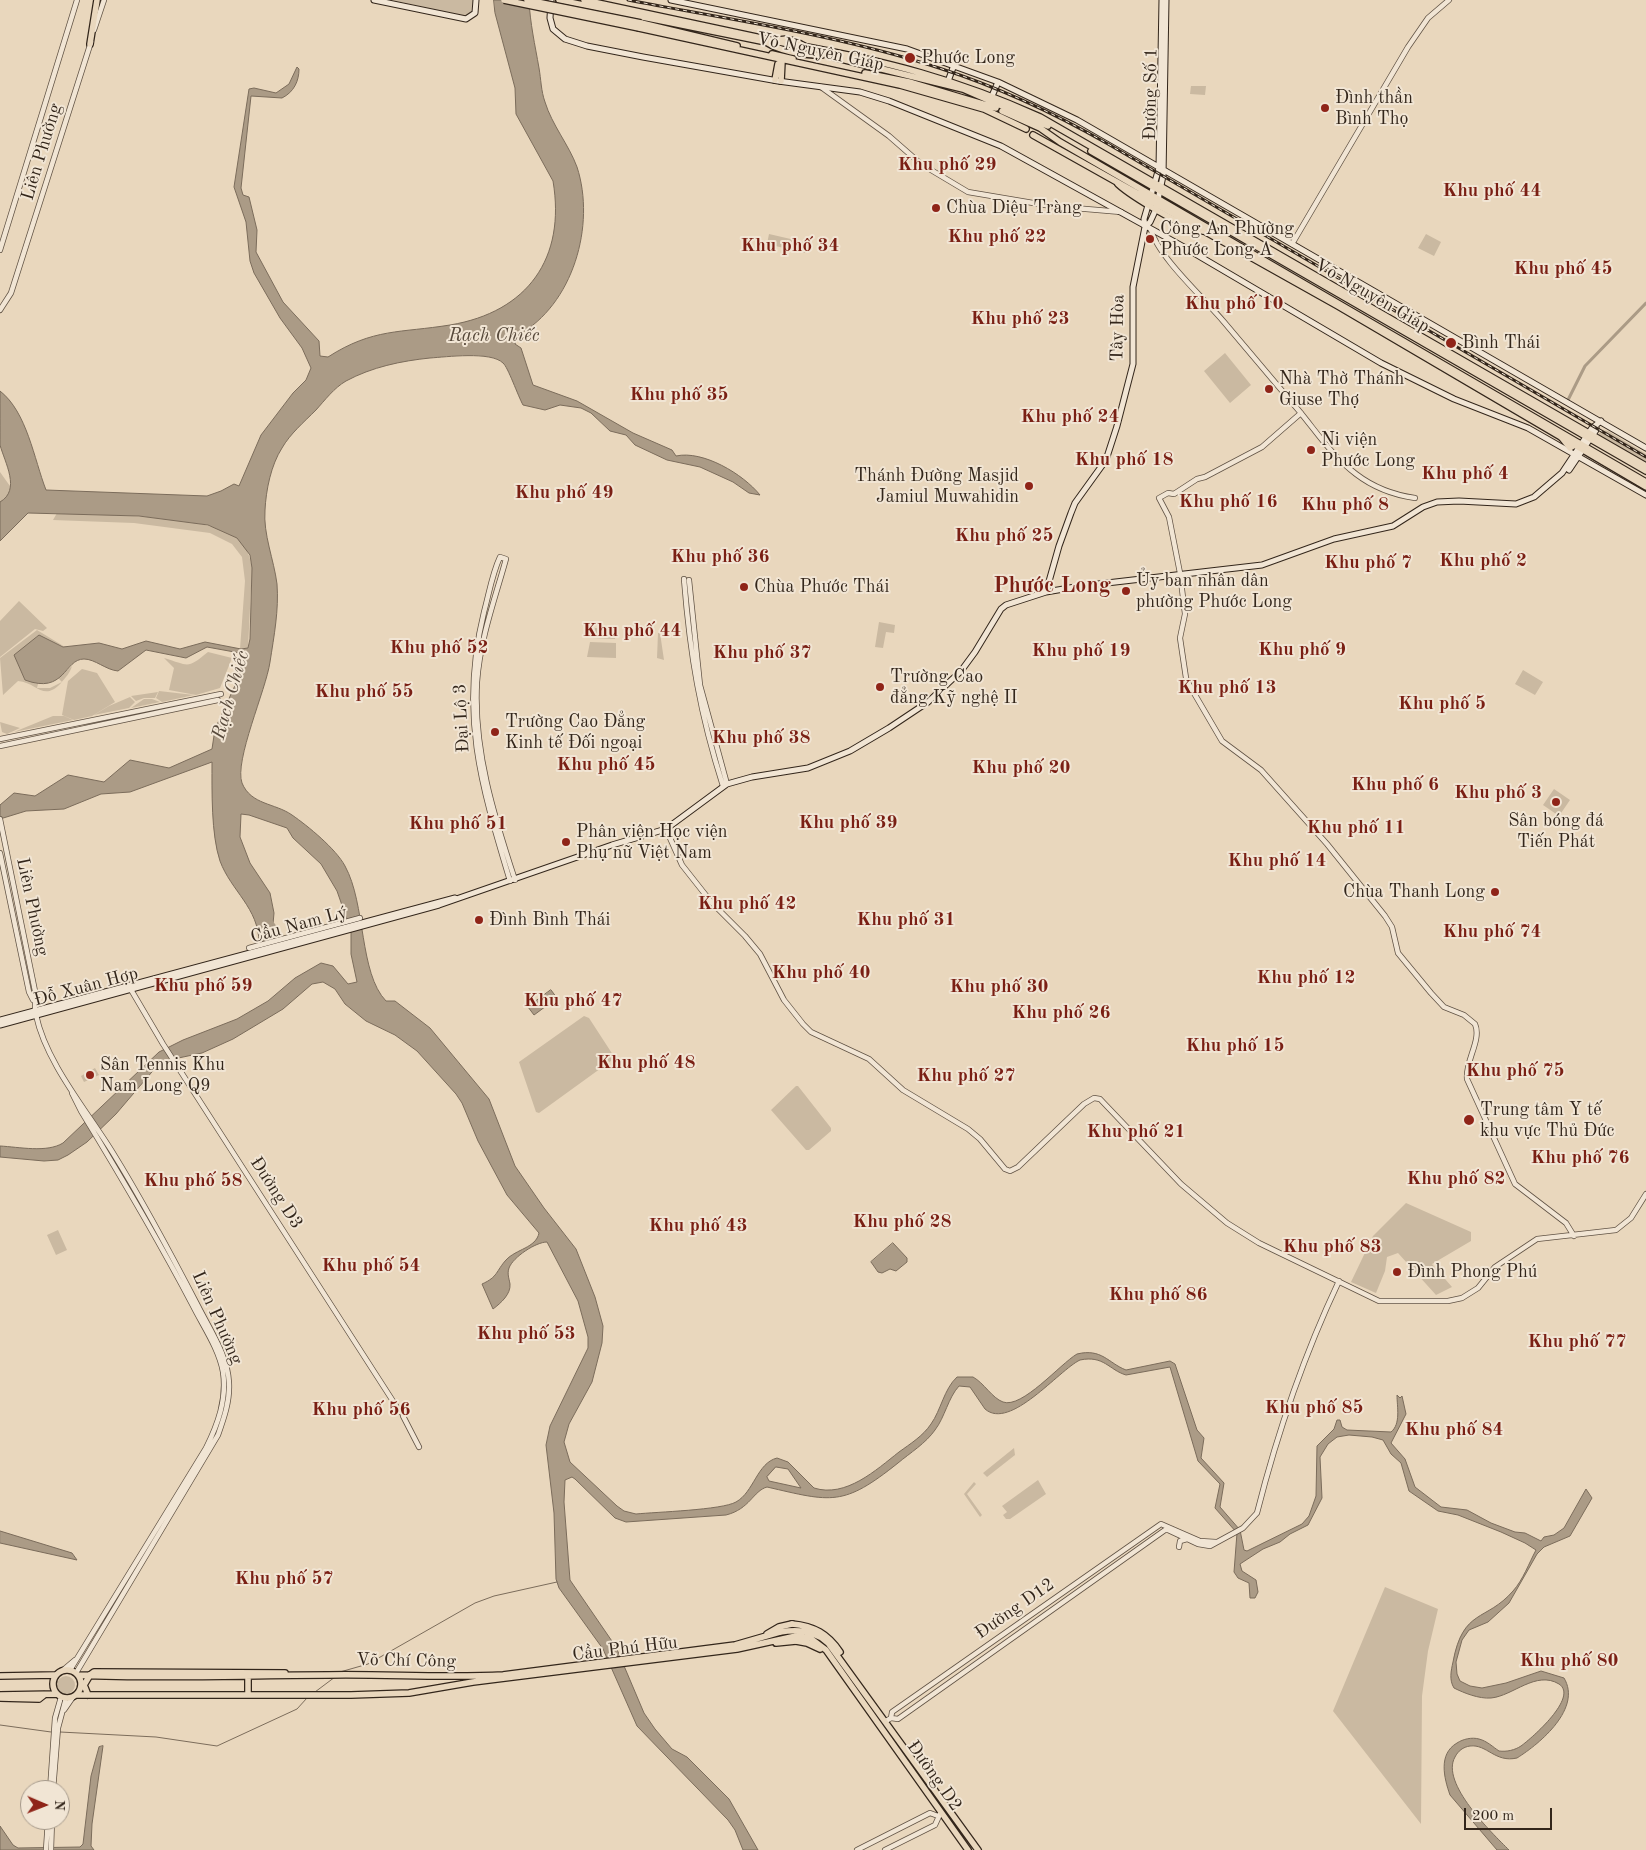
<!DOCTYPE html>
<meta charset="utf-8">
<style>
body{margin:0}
#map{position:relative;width:1646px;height:1850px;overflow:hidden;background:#e9d7bd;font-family:"Old Standard TT",serif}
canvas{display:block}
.north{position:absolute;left:20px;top:1780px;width:50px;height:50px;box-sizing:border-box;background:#f1e5d4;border:1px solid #a5998a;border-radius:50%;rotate:91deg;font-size:14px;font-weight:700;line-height:20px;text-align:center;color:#33261b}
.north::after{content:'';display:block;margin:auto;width:18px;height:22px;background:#8f2418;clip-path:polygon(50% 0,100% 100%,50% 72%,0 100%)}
.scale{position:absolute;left:1464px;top:1808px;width:88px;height:22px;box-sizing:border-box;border:2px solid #33261b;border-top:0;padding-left:6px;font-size:15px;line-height:18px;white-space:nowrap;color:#33261b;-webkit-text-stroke:4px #f1e5d4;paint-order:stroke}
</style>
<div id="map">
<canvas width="1646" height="1850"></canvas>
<div class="north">N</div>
<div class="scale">200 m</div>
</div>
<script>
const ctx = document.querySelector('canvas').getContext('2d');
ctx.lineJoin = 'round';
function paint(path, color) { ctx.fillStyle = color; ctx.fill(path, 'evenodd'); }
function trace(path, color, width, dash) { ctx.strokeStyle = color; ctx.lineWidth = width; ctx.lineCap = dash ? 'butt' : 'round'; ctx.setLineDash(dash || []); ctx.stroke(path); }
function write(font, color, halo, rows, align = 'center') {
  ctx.font = font + ' "Old Standard TT",serif'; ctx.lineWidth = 4; ctx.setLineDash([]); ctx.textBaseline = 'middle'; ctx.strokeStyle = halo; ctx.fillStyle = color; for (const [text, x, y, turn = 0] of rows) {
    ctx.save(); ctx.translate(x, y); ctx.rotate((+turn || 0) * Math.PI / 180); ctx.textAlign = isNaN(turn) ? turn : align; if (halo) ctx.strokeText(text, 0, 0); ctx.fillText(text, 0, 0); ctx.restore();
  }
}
paint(new Path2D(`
 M391 0H474L473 12 466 16Z
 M1191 86H1206L1205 95 1190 94Z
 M769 234 808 243 805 253 767 244Z
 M1426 234 1441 242 1434 256 1418 248Z
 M1225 353 1251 385 1230 403 1204 371Z
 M1601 430 1608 431 1646 454V464L1598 436Z
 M0 472 22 503 0 532Z
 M57 513C98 515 206 514 237 538 246 545 250 556 252 568L248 648 240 649 245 581 242 557 232 544 210 533 134 523 53 520Z
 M19 601 47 628 43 631 35 629 0 657V621Z
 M879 622 895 625 894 633 886 632 883 648 875 647Z
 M595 628 614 629 615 639 592 638Z
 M37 630 65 647 37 636 20 667 25 680 38 684 37 688H50L62 682 58 678 72 666C70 673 66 677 61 683 43 702 38 683 18 681L3 695 0 658Z
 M658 633H660L664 660 657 658Z
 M590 642 616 643V658L587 657Z
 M208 652 232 658 220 688 196 695 169 690 174 668 164 658C190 666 187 669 208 652Z
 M82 669 97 673 115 702 92 716 74 720 62 715 68 681Z
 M1523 670 1543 682 1535 695 1515 684Z
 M159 691 194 695 162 702 156 698Z
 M158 692 155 698H144L136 701 131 696Z
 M130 697 135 702 129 708 94 715 109 706Z
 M144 699H152L160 702 131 708Z
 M53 716H64L73 720 14 732Z
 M0 722 20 728 7 734 2 732Z
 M1554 789 1570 800 1559 816 1543 805Z
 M584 1016 589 1018 615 1058 539 1113 536 1112 519 1062Z
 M95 1068 99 1075 84 1082 81 1076Z
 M796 1086H798L831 1128V1131L809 1150H806L771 1110Z
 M1406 1203 1471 1232V1241L1432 1264 1452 1287 1436 1295 1398 1253 1387 1257 1385 1271 1376 1293 1351 1282 1373 1236Z
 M58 1230 67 1250 56 1255 47 1235Z
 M1014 1448 1015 1455 987 1477 983 1473Z
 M1038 1480 1046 1494 1010 1519H1006L1003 1515 1007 1512 1002 1506Z
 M974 1482 976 1484 967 1494 982 1515 980 1517 964 1494Z
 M1385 1587 1438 1609 1428 1651 1422 1696 1421 1824 1333 1711Z
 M57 1685a9 9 0 1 1 18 0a9 9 0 1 1-18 0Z`), '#cab9a1');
const water = new Path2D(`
 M494 0H529C530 23 535 45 539 68 541 79 541 91 545 102 552 125 569 145 577 167 596 225 573 305 518 335L515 344 521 348 533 385 577 401 633 433 672 450 676 456C703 450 743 474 760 495L749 493 733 482 700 467 667 460 635 445 626 435 610 431 591 413 581 408 560 405 545 410 523 405C518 396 508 367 503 363 491 351 446 357 430 358 401 361 372 367 346 381 334 388 325 400 316 410 304 422 290 434 282 448 271 465 266 490 265 510 263 534 274 560 277 584 279 610 274 636 270 662 266 690 234 761 242 783 251 805 275 803 292 815 308 826 336 849 345 866 366 904 359 973 386 1001H395L430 1028 489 1099 515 1166 544 1208 576 1249 595 1297 603 1326 602 1343 592 1382 569 1424 564 1442 570 1462 617 1506 624 1511 636 1514C656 1512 722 1510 736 1502 754 1492 757 1463 777 1458L788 1462 814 1488C846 1498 876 1470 899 1452 910 1444 923 1436 931 1424 941 1410 944 1389 957 1377H973C984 1383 992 1398 1003 1402 1022 1409 1060 1364 1077 1354 1102 1348 1108 1363 1126 1370L1170 1361 1175 1364 1197 1430 1204 1438 1201 1458 1224 1483 1220 1507 1240 1530 1244 1550 1247 1551 1302 1524 1309 1516 1316 1496 1317 1446 1334 1429 1337 1420H1340L1342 1427 1347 1430 1391 1432C1401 1424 1397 1407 1397 1395L1400 1398 1402 1396 1406 1414 1391 1443 1405 1459 1415 1487 1441 1507 1467 1510 1491 1523 1515 1532 1525 1533 1541 1541 1544 1537 1554 1535 1564 1528 1586 1489 1592 1498 1570 1536 1544 1547 1537 1554 1509 1603 1488 1622 1469 1630 1462 1640 1456 1662 1457 1674 1460 1681 1470 1686 1482 1688 1506 1683 1541 1671 1564 1678C1582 1708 1541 1743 1517 1758 1495 1763 1487 1744 1470 1746 1463 1747 1458 1751 1455 1757 1440 1783 1492 1833 1509 1850H1497L1450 1795C1444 1778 1438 1754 1457 1743 1463 1739 1472 1737 1479 1739 1487 1741 1493 1747 1499 1751 1507 1752 1515 1750 1521 1746 1532 1738 1579 1697 1559 1684 1536 1670 1513 1696 1491 1698 1479 1699 1464 1693 1454 1688 1449 1680 1451 1671 1453 1662 1463 1608 1486 1622 1513 1591 1523 1580 1529 1563 1536 1550L1525 1543 1501 1532 1458 1515 1438 1511 1409 1491 1401 1463 1391 1454 1383 1440 1372 1437 1349 1435 1337 1437 1328 1444 1320 1457 1322 1498 1308 1525 1290 1534 1280 1542 1263 1549 1240 1564 1242 1571 1256 1580 1258 1592 1255 1598H1250L1249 1583 1238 1578 1234 1572 1237 1533 1215 1508 1220 1484 1198 1461 1170 1367 1126 1375C1109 1370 1104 1355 1080 1360 1059 1370 1010 1431 985 1409L970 1387 959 1386C948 1398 945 1417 935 1430 926 1443 910 1453 898 1463 843 1507 832 1502 767 1487 753 1491 750 1509 726 1515L626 1522 615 1518 575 1479 572 1477 565 1480 564 1502 570 1580 616 1647 644 1713 655 1729 672 1749 687 1757 729 1799 758 1850H743L735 1830 728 1820 637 1726 603 1649 559 1588 556 1579 554 1513 546 1445 550 1426 588 1348V1337L578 1301 547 1242C536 1242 513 1257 509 1268 507 1274 509 1278 510 1284 511 1294 501 1303 493 1309L482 1284C498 1277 496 1271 506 1260 516 1249 536 1248 539 1233L507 1195 478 1141 462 1103 456 1094 417 1051 395 1035 366 1021 345 1004 335 989 323 982 312 984 283 1009 233 1039 202 1053 169 1060 157 1066 116 1114 87 1142 68 1155 58 1160 44 1161 0 1157V1146C19 1147 47 1153 63 1143L159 1052 183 1040 237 1019 268 1001 295 978 321 963 333 966 348 984 357 982 351 954V931L337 891 321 864 293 838 287 828 249 815 241 814 240 837 250 863 270 893 274 913 272 935 268 941 259 943C259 908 231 891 220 861 211 834 212 791 212 762L130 792 101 794 64 809 26 811 0 819V805L14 793 35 796 68 775 104 782 130 760 169 768 212 749 215 729 243 668 246 657 240 653 207 647 186 658 146 650 118 671C106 670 95 659 84 659 64 659 65 695 25 680L14 655 39 635 63 647 99 643 122 649 146 641 180 649 205 642 241 649 248 648 250 639 252 568 250 555 237 538 208 525 139 516 28 513 0 541V502C21 490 5 463 0 445 0 431 0 406 0 391 27 412 34 459 46 490L207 496 221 491 234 484 239 486 261 435 293 393 306 380 311 368 302 348 280 318 254 273 250 261 246 222 234 187 249 89 254 88 276 93 289 84 297 67 299 69C299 81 294 92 282 98L251 96 241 188 243 195 249 197 257 230 256 252 283 302 319 341 320 356 328 357C373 328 401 333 450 325 528 312 566 258 553 181L516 114 515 88 495 13ZM776 1467 788 1469 801 1488 769 1481 767 1477Z
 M551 990 557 998 534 1015 528 1007Z
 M893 1243 907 1258V1262L896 1271 890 1269 882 1273 878 1272 871 1262Z
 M0 1531 72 1553 77 1560 0 1543Z
 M103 1746 92 1824 91 1846 94 1850H0V1826L13 1845 18 1848 80 1847 83 1844 91 1776 99 1747Z`);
paint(water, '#ab9b86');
trace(water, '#7b6c5b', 1);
trace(new Path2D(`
 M340 1672 368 1664 475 1603 494 1596 557 1582
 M315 1692 335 1677
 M0 1725 51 1732
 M60 1732 156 1737 217 1746 297 1709 307 1698`), '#7b6c5b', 1);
trace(new Path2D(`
 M1568 400 1585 366 1646 303
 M270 920 279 932`), '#ab9b86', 3);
const tertiary = new Path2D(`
 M94 30 104 0
 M821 87 889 136 921 164 968 192 1051 206 1121 212
 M1151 230C1159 258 1204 298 1224 322 1249 352 1275 382 1300 412 1318 434 1333 457 1356 474 1373 487 1394 495 1415 498
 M1292 244 1408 47 1428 18 1449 0
 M0 250 77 0
 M0 310 11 293 91 42
 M1301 413 1262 447 1205 477 1197 479 1174 494 1168 493 1159 498 1169 517 1180 573 1185 614 1180 638 1186 678 1191 688 1222 741 1261 770 1327 844 1385 916 1392 927 1398 953 1431 993 1444 1007 1464 1015 1475 1024C1482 1040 1465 1061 1467 1079L1515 1184 1566 1223 1574 1236
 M684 579C690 655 700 714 723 786
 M689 580 700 685 727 784
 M0 739 221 694
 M0 746 218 700
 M0 819 35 991V1011
 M666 829 682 865 712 903 745 936 760 954 784 1000 803 1024 811 1032 869 1059 903 1090 968 1129 980 1139 1005 1169 1010 1171 1018 1167 1084 1104 1094 1098 1100 1099 1181 1184 1227 1223 1259 1243 1379 1301H1448L1462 1298 1478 1288 1495 1267 1537 1239 1616 1230 1631 1218 1646 1194
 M0 853 29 992 33 1000
 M510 881C481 785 459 713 484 612 489 594 492 574 500 557L506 559C495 599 480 639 477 682 473 749 494 816 515 880
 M249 948 360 918
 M130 988 163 1044 400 1412
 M36 1015C46 1063 88 1112 113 1153 144 1203 171 1254 198 1306 210 1330 228 1356 229 1383 230 1401 224 1418 218 1435L76 1673
 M403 1416 419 1447
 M1179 1547 1180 1541 1187 1539
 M70 1670 206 1448C218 1424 227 1399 223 1372 219 1349 203 1326 193 1306 158 1239 120 1175 81 1111L72 1093
 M62 1671 75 1660
 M64 1710 73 1697
 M891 1718 898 1719 1165 1530H1168L1198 1544 1210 1546 1243 1528 1257 1513C1277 1434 1304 1355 1339 1281
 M886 1721 891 1718 892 1712 1161 1524 1200 1541 1216 1542
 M50 1790 55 1718 61 1697
 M53 1790 58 1728 66 1698
 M46 1850 48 1820
 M51 1850 52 1820
 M857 1850 930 1813 938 1816
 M885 1850 935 1825 940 1814`);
const secondary = new Path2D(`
 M374 0 466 19 475 13 476 0
 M551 0 550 18 553 29 565 39 587 46 643 57 778 81 860 92 889 101 1001 146 1182 246 1381 363 1454 399 1528 428 1646 495
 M671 0 907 49 998 82 1077 120 1646 448
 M947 84 954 65
 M992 96 998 82
 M1145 227 1150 222 1156 209 1163 176 1166 0
 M1365 308 1375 292
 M1569 470 1596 430V426
 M1046 592 1059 546 1071 513 1075 503 1106 460 1117 426 1133 364V287L1145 227 1144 219 1159 168 1162 0
 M0 1020 455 898
 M0 1025 439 905 612 845 666 829 727 784 752 777 808 768 850 751 889 728 928 702 961 671 975 652 1001 609 1006 605 1046 592 1081 586 1262 565 1334 539 1393 526 1423 507 1437 502 1459 501 1516 504 1534 497 1562 473 1592 428 1601 421`);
const primary = new Path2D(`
 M777 41C786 37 796 41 804 46
 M1118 184C1131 196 1187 230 1203 231
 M1562 438 1570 448 1575 445
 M792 1624C814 1626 828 1634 840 1652
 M780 1632C798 1629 815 1630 828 1643L978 1850
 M796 1636 810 1638 826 1650 968 1850
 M796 1641 807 1643 820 1649
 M90 1675 94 1672 285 1673
 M0 1698 39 1699 44 1695`);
const trunk = new Path2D(`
 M559 0 766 42C782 52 802 55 822 55
 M584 0 789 44
 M641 23 737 46
 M639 28 900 85 984 109 1026 129
 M90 44 97 0
 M796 45C886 61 956 79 1040 117L1646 466
 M772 54 793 59
 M829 56 963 89 1048 126
 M865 73 909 82 996 108
 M775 80 778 64 782 61 781 81
 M1002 111 1040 128 1060 142 1646 482
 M1033 135 1338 306 1646 487
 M1091 151 1646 471
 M767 1634 779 1627 792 1624
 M776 1643 796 1641
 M53 1684a14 14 0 1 1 28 0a14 14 0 1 1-28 0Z
 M78 1675C161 1679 245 1675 328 1675 387 1674 445 1678 503 1675L735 1645 780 1632
 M0 1676 55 1675
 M248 1676V1694
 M0 1695 57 1694
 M76 1695H351L409 1693 473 1682 737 1649 796 1636
 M88 1695 84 1685 90 1675`);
trace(tertiary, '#605244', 6);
trace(secondary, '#33261b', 7);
trace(primary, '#33261b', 8);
trace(trunk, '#33261b', 8);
trace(tertiary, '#f1e5d4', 4.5);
trace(secondary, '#f1e5d4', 5);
trace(primary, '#e9d7bd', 5.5);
trace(trunk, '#e9d7bd', 5.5);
const rail = new Path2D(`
 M628 0C732 20 838 35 939 68 998 87 1054 113 1108 144L1646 457`);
trace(rail, '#33261b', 3);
trace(rail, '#f1e5d4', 1, [4]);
const trunkBridge = new Path2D(`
 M504 0 639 28
 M527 0 641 23`);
trace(trunkBridge, '#33261b', 8, []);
trace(trunkBridge, '#e9d7bd', 5.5);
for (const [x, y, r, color] of [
 [910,58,6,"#8f2418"],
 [1325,108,5,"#8f2418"],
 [936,208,5,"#8f2418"],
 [1150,239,5,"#8f2418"],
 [1451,343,6,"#8f2418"],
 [1269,389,5,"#8f2418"],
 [1311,450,5,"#8f2418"],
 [1029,486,5,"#8f2418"],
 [744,587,5,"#8f2418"],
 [1126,591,5,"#8f2418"],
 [880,687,5,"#8f2418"],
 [495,732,5,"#8f2418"],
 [1556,802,5,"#8f2418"],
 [566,842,5,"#8f2418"],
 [1495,892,5,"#8f2418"],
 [479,920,5,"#8f2418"],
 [90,1075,5,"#8f2418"],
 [1469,1120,6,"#8f2418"],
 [1397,1272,5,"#8f2418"]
]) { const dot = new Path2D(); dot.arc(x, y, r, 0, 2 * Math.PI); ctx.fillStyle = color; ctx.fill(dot); trace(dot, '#f1e5d4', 2); }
write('18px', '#33261b', '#f1e5d4', [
 ["Võ Nguyên Giáp",820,52,12],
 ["Đường Số 1",1151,94,-89],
 ["Liên Phường",42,152,-73],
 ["Võ Nguyên Giáp",1372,296,30],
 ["Tây Hòa",1118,328,-89],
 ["Đại Lộ 3",462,718,-93],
 ["Liên Phường",32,907,78],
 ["Cầu Nam Lý",299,925,-15],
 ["Đỗ Xuân Hợp",86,987,-15],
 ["Đường D3",276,1193,57],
 ["Liên Phường",217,1318,66],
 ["Đường D12",1015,1609,-35],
 ["Cầu Phú Hữu",625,1649,-7],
 ["Võ Chí Công",406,1661,1],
 ["Đường D2",934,1776,55]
]);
write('18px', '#33261b', '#f1e5d4', [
 ["Phước Long",921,58],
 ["Đình thần",1335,98],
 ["Bình Thọ",1335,119],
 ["Chùa Diệu Tràng",946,208],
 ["Công An Phường",1160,229],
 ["Phước Long A",1160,250],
 ["Bình Thái",1462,343],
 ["Nhà Thờ Thánh",1279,379],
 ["Giuse Thợ",1279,400],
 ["Ni viện",1321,440],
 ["Phước Long",1321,461],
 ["Thánh Đường Masjid",1019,476,"right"],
 ["Jamiul Muwahidin",1019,497,"right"],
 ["Ủy ban nhân dân",1136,581],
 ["phường Phước Long",1136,602],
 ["Chùa Phước Thái",754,587],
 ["Trường Cao",890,677],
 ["đẳng Kỹ nghệ II",890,698],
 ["Trường Cao Đẳng",505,722],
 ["Kinh tế Đối ngoại",505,743],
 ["Sân bóng đá",1556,821,"center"],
 ["Tiến Phát",1556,842,"center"],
 ["Phân viện Học viện",576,832],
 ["Phụ nữ Việt Nam",576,853],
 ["Chùa Thanh Long",1485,892,"right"],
 ["Đình Bình Thái",489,920],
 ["Sân Tennis Khu",100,1065],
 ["Nam Long Q9",100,1086],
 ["Trung tâm Y tế",1480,1110],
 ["khu vực Thủ Đức",1480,1131],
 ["Đình Phong Phú",1407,1272]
], 'left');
write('bold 19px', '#7a1f14', '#f1e5d4', [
 ["Khu phố 29",947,165],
 ["Khu phố 44",1492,191],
 ["Khu phố 22",997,237],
 ["Khu phố 34",790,246],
 ["Khu phố 45",1563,269],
 ["Khu phố 10",1234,304],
 ["Khu phố 23",1020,319],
 ["Khu phố 35",679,395],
 ["Khu phố 24",1070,417],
 ["Khu phố 18",1124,460],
 ["Khu phố 4",1465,474],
 ["Khu phố 49",564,493],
 ["Khu phố 16",1228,502],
 ["Khu phố 8",1345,505],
 ["Khu phố 25",1004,536],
 ["Khu phố 36",720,557],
 ["Khu phố 2",1483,561],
 ["Khu phố 7",1368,563],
 ["Khu phố 44",632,631],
 ["Khu phố 52",439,648],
 ["Khu phố 9",1302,650],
 ["Khu phố 19",1081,651],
 ["Khu phố 37",762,653],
 ["Khu phố 13",1227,688],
 ["Khu phố 55",364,692],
 ["Khu phố 5",1442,704],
 ["Khu phố 38",761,738],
 ["Khu phố 45",606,765],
 ["Khu phố 20",1021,768],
 ["Khu phố 6",1395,785],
 ["Khu phố 3",1498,793],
 ["Khu phố 39",848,823],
 ["Khu phố 51",458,824],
 ["Khu phố 11",1356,828],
 ["Khu phố 14",1277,861],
 ["Khu phố 42",747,904],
 ["Khu phố 31",906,920],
 ["Khu phố 74",1492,932],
 ["Khu phố 40",821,973],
 ["Khu phố 12",1306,978],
 ["Khu phố 59",203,986],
 ["Khu phố 30",999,987],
 ["Khu phố 47",573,1001],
 ["Khu phố 26",1061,1013],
 ["Khu phố 15",1235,1046],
 ["Khu phố 48",646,1063],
 ["Khu phố 75",1515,1071],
 ["Khu phố 27",966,1076],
 ["Khu phố 21",1136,1132],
 ["Khu phố 76",1580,1158],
 ["Khu phố 82",1456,1179],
 ["Khu phố 58",193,1181],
 ["Khu phố 28",902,1222],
 ["Khu phố 43",698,1226],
 ["Khu phố 83",1332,1247],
 ["Khu phố 54",371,1266],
 ["Khu phố 86",1158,1295],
 ["Khu phố 53",526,1334],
 ["Khu phố 77",1577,1342],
 ["Khu phố 85",1314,1408],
 ["Khu phố 56",361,1410],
 ["Khu phố 84",1454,1430],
 ["Khu phố 57",284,1579],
 ["Khu phố 80",1569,1661]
]);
write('italic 19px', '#57493b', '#f1e5d4', [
 ["Rạch Chiếc",494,336],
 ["Rạch Chiếc",231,695,-74]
]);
write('bold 22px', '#7a1f14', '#f1e5d4', [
 ["Phước Long",1052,586]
]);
</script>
